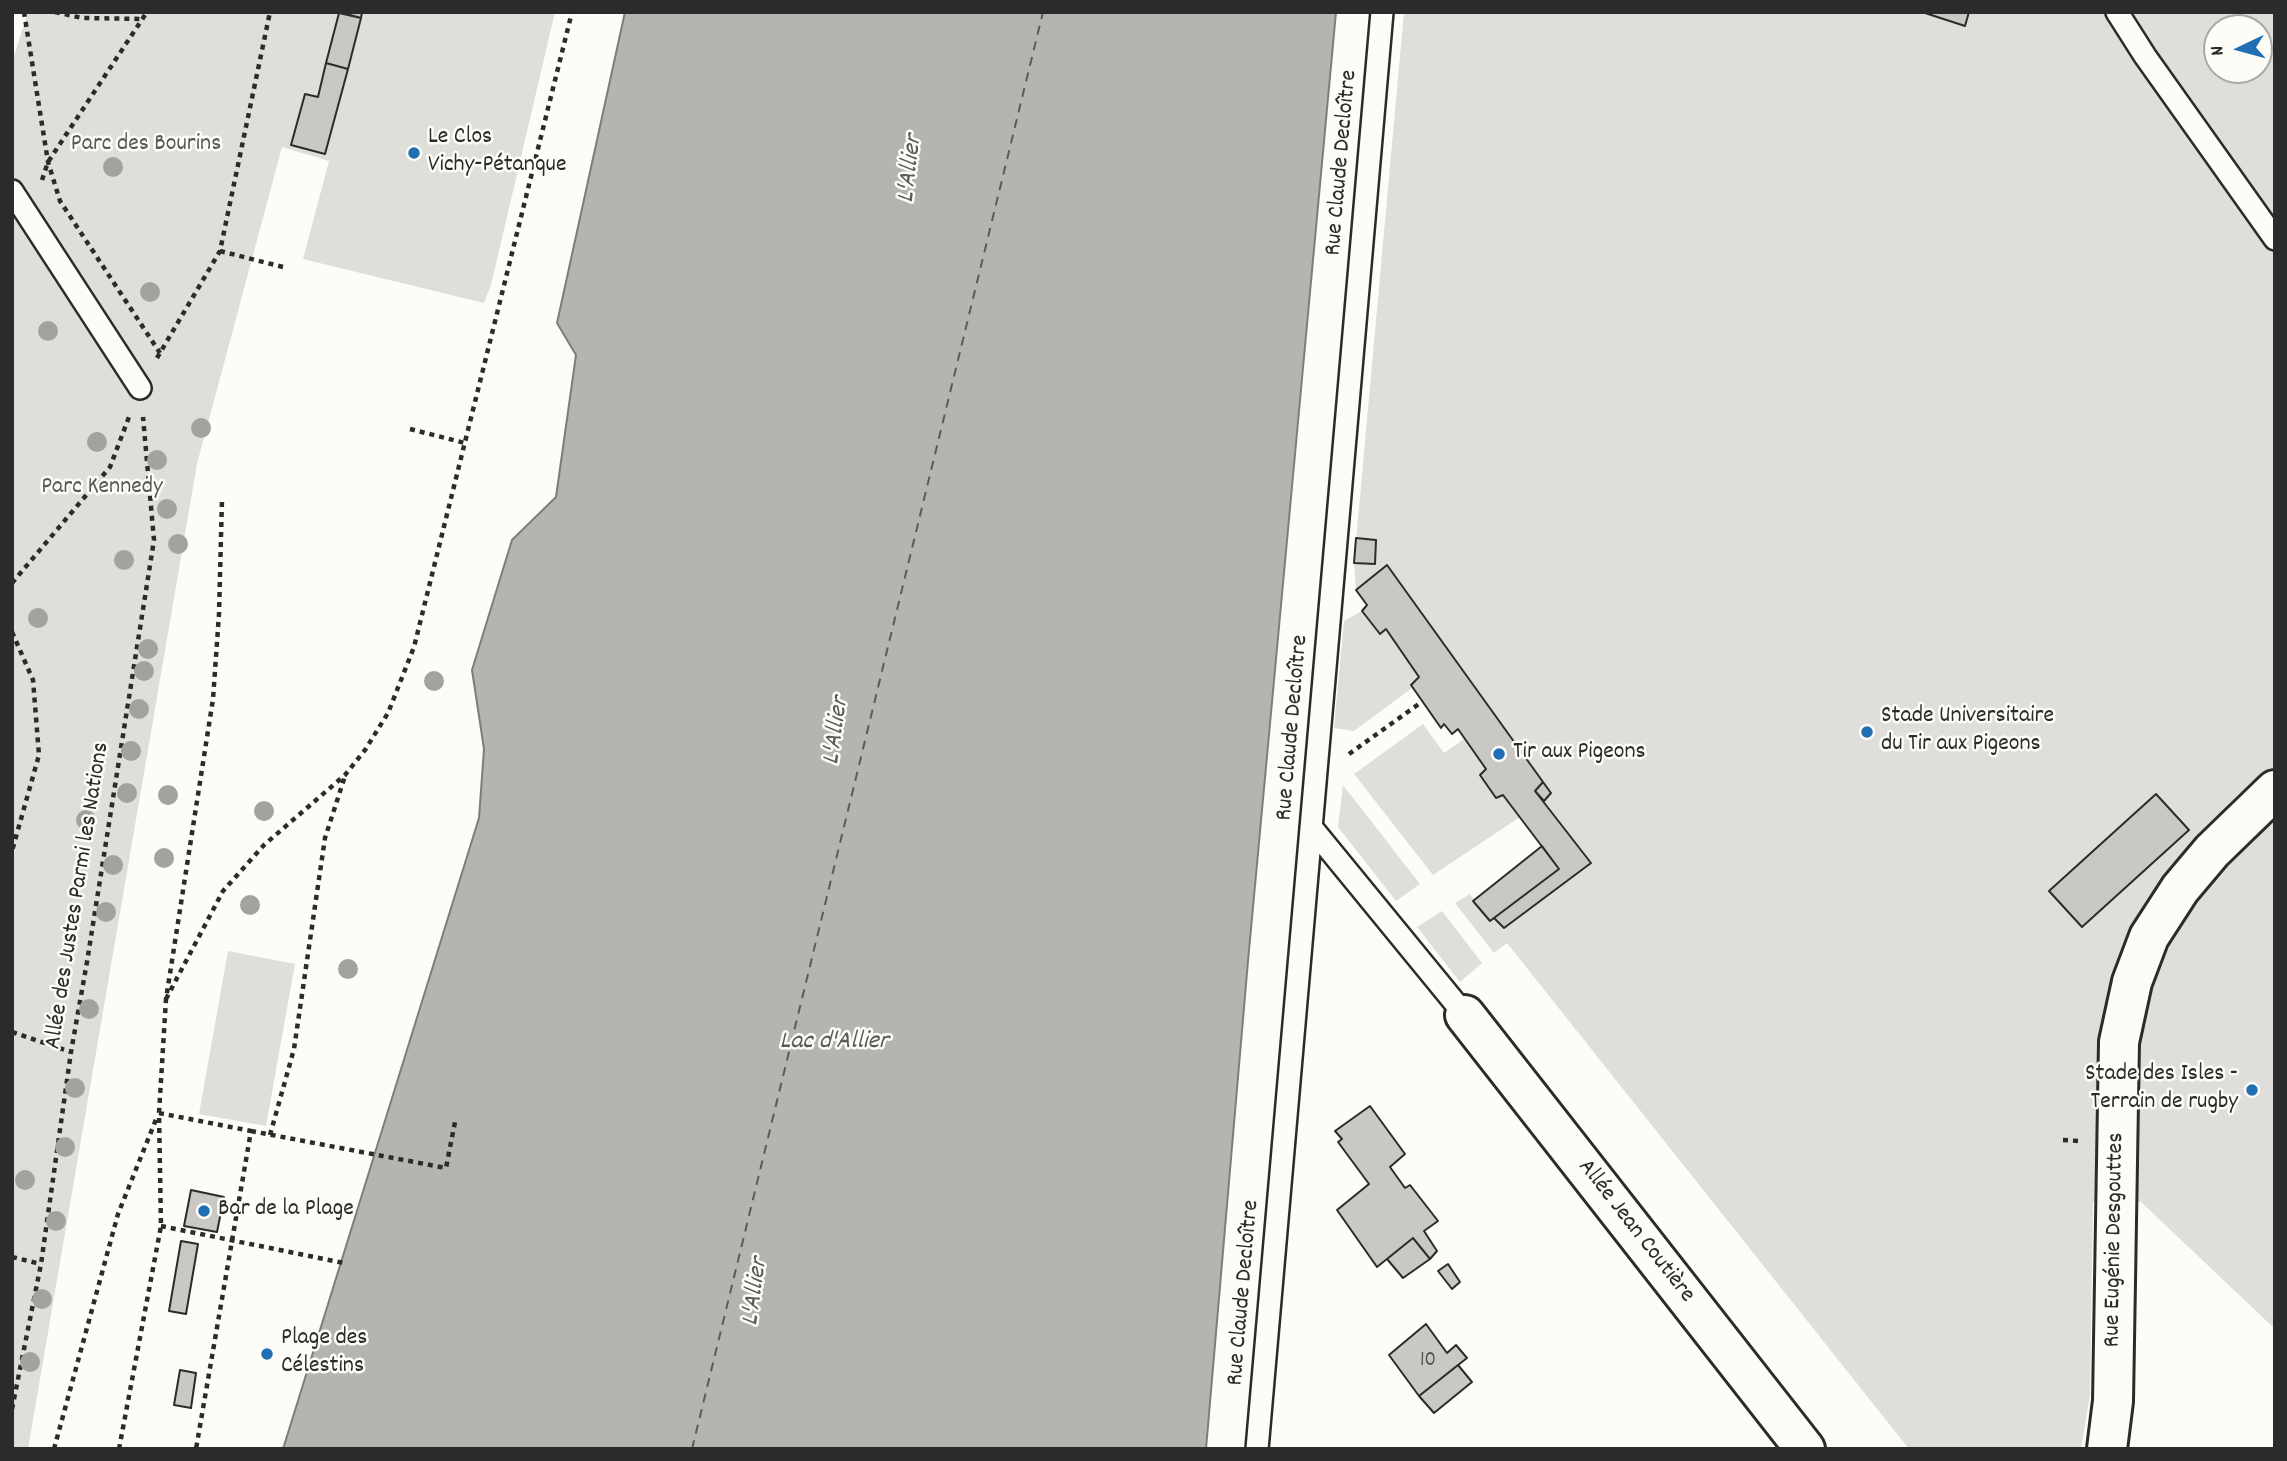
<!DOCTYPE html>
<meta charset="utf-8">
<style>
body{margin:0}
#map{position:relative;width:2287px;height:1461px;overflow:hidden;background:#fdfcf7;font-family:Dekko,sans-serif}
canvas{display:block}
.frame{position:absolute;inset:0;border:14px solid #2b2b2b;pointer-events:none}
.north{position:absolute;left:2203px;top:14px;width:70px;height:70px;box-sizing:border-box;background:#fdfcf7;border:2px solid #a9a8a5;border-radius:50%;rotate:265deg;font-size:19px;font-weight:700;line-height:28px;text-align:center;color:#2b2b2b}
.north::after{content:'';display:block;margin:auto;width:24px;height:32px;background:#1f6fb2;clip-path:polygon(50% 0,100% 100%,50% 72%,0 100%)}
</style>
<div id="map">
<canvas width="2287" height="1461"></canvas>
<div class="frame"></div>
<div class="north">N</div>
</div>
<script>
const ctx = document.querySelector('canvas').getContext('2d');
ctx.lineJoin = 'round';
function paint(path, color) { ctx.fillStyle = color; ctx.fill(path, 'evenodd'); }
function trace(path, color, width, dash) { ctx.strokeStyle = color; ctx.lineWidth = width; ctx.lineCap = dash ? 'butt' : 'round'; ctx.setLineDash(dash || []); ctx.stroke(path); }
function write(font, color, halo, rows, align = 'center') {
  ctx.font = font + ' Dekko,sans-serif'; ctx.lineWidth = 5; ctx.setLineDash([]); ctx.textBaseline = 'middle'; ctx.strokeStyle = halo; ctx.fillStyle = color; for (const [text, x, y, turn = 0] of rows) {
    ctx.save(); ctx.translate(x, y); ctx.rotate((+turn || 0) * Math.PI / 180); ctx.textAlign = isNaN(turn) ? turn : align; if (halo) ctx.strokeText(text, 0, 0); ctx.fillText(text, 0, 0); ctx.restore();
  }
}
paint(new Path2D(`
 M28 12H555L491 285 484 303 303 259 329 161 282 147 197 464 28 1449H12V62Z
 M1404 12H2275V1329L2141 1202H2093L2090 1395 2081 1449H1909L1507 943 1494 953 1455 903 1470 894 1474 900 1542 847 1520 817 1433 875 1354 774 1423 724 1444 753 1464 739 1458 730 1452 734 1444 724 1441 728 1412 688 1354 731 1334 728 1344 621 1362 611 1367 605 1356 590 1354 563ZM2217 28H2259V70H2217Z
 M1343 785 1420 884 1396 901 1338 827Z
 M1442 911 1482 963 1460 982 1417 927Z
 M228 951 295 964 266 1126 199 1114Z`), '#dfdeda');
const water = new Path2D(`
 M625 12H1336L1248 961 1206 1449H283L479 818 484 749 472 670 512 540 556 497 576 355 557 323Z`);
paint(water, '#b5b4b1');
trace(water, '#7e7d7b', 2);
trace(new Path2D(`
 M692 1449 1043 12`), '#5b5b5a', 2, [9, 7]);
const building = new Path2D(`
 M339 12H362L361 18Z
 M1922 12H1969L1965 26Z
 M339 13 361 18 348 69 326 63Z
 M326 63 348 69 325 154 291 145 305 94 318 97Z
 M1356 538 1376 540 1375 564 1354 563Z
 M1387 565 1543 782 1535 791 1591 863 1504 928 1494 918 1559 869 1503 795 1496 798 1480 775 1486 769 1458 729 1452 734 1444 724 1441 728 1411 685 1419 677 1386 629 1380 634 1362 611 1367 605 1356 590Z
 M1543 782 1551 793 1544 801 1535 791Z
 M2156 794 2189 830 2082 927 2049 891Z
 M1542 846 1559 869 1490 921 1473 901Z
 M1370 1106 1405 1154 1390 1167 1405 1188 1410 1185 1438 1221 1424 1231 1437 1251 1430 1259 1413 1238 1377 1267 1337 1210 1369 1184 1338 1142 1342 1139 1335 1131Z
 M191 1190 224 1197 217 1232 184 1226Z
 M1413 1238 1430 1259 1403 1278 1387 1259Z
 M181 1241 198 1244 186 1314 169 1311Z
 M1448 1264 1460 1282 1452 1289 1438 1271Z
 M1426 1324 1447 1353 1456 1345 1467 1358 1419 1396 1389 1355Z
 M1458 1365 1472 1382 1434 1413 1419 1396Z
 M180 1370 196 1373 191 1408 174 1405Z`);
paint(building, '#c9c8c4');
trace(building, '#2b2b2b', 2);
const lane = new Path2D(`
 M2117 12 2145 56 2275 239
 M12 191 140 388
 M1311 827 1465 1015
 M1257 1449 1382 12`);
const street = new Path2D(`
 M1465 1015 1805 1449
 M2107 1449 2113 1401 2119 1042 2132 982 2149 937 2180 889 2212 851 2275 790`);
trace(lane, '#2b2b2b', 26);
trace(street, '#2b2b2b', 44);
trace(new Path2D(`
 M24 12 48 162 60 201 160 353
 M55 12 82 18 142 19
 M42 180 48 162 147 12
 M220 251 283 267
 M157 358 220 251 270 12
 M410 429 465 443
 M12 583 110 467 129 417
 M12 632 33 680 39 755 12 851
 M1349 754 1423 701
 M166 999 223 891 264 845 345 775 365 750 388 713 414 647 572 12
 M12 1032 71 1052
 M159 1113 251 1131 196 1449
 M251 1131 446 1168 455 1122
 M270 1135 294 1049 325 838 345 776
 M2063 1140 2079 1141
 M161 1226 344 1263
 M12 1257 41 1264
 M12 1409 41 1264 71 1052 87 962 154 540 143 417
 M54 1449 118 1214 157 1117
 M119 1449 161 1226 159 1113 166 999 213 699 219 614 222 499`), '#2b2b2b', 4.5, [5, 5]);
trace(lane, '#fdfcf7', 21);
trace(street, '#fdfcf7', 38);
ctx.fillStyle = '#a2a29f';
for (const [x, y] of [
 [113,167],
 [150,292],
 [48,331],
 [201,428],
 [97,442],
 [157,460],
 [167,509],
 [178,544],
 [124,560],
 [38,618],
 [148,649],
 [144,671],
 [434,681],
 [139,709],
 [131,751],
 [127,793],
 [168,795],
 [264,811],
 [86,820],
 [164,858],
 [113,865],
 [250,905],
 [106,912],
 [348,969],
 [89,1009],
 [75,1088],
 [65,1147],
 [25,1180],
 [56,1221],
 [42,1299],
 [30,1362]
]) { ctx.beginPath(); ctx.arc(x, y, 10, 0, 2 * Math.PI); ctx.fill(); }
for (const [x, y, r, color] of [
 [414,153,7,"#1f6fb2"],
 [1867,732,7,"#1f6fb2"],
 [1499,754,7,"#1f6fb2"],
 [2252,1090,7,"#1f6fb2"],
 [204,1211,7,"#1f6fb2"],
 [267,1354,7,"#1f6fb2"]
]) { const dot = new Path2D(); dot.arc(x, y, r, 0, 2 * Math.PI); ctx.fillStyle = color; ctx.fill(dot); trace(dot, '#fdfcf7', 2.5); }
write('21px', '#525251', null, [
 ["10",1428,1362]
]);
write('24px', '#2b2b2b', '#fdfcf7', [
 ["Le Clos",428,139],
 ["Vichy-Pétanque",428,167],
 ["Stade Universitaire",1881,718],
 ["du Tir aux Pigeons",1881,746],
 ["Tir aux Pigeons",1513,754],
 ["Stade des Isles -",2238,1076,"right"],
 ["Terrain de rugby",2238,1104,"right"],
 ["Bar de la Plage",218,1211],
 ["Plage des",281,1340],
 ["Célestins",281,1368]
], 'left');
write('24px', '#585857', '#fdfcf7', [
 ["Parc des Bourins",146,146],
 ["Parc Kennedy",102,489]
]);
write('24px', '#2b2b2b', '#fdfcf7', [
 ["Rue Claude Decloître",1343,163,-85],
 ["Rue Claude Decloître",1294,728,-85],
 ["Allée des Justes Parmi les Nations",79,896,-81],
 ["Allée Jean Coutière",1635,1232,52],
 ["Rue Eugénie Desgouttes",2116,1240,-89],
 ["Rue Claude Decloître",1245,1293,-85]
]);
write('italic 26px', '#5b5b5a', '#fdfcf7', [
 ["L'Allier",912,169,-83],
 ["L'Allier",838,731,-82],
 ["Lac d'Allier",834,1043],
 ["L'Allier",757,1292,-82]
]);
</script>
